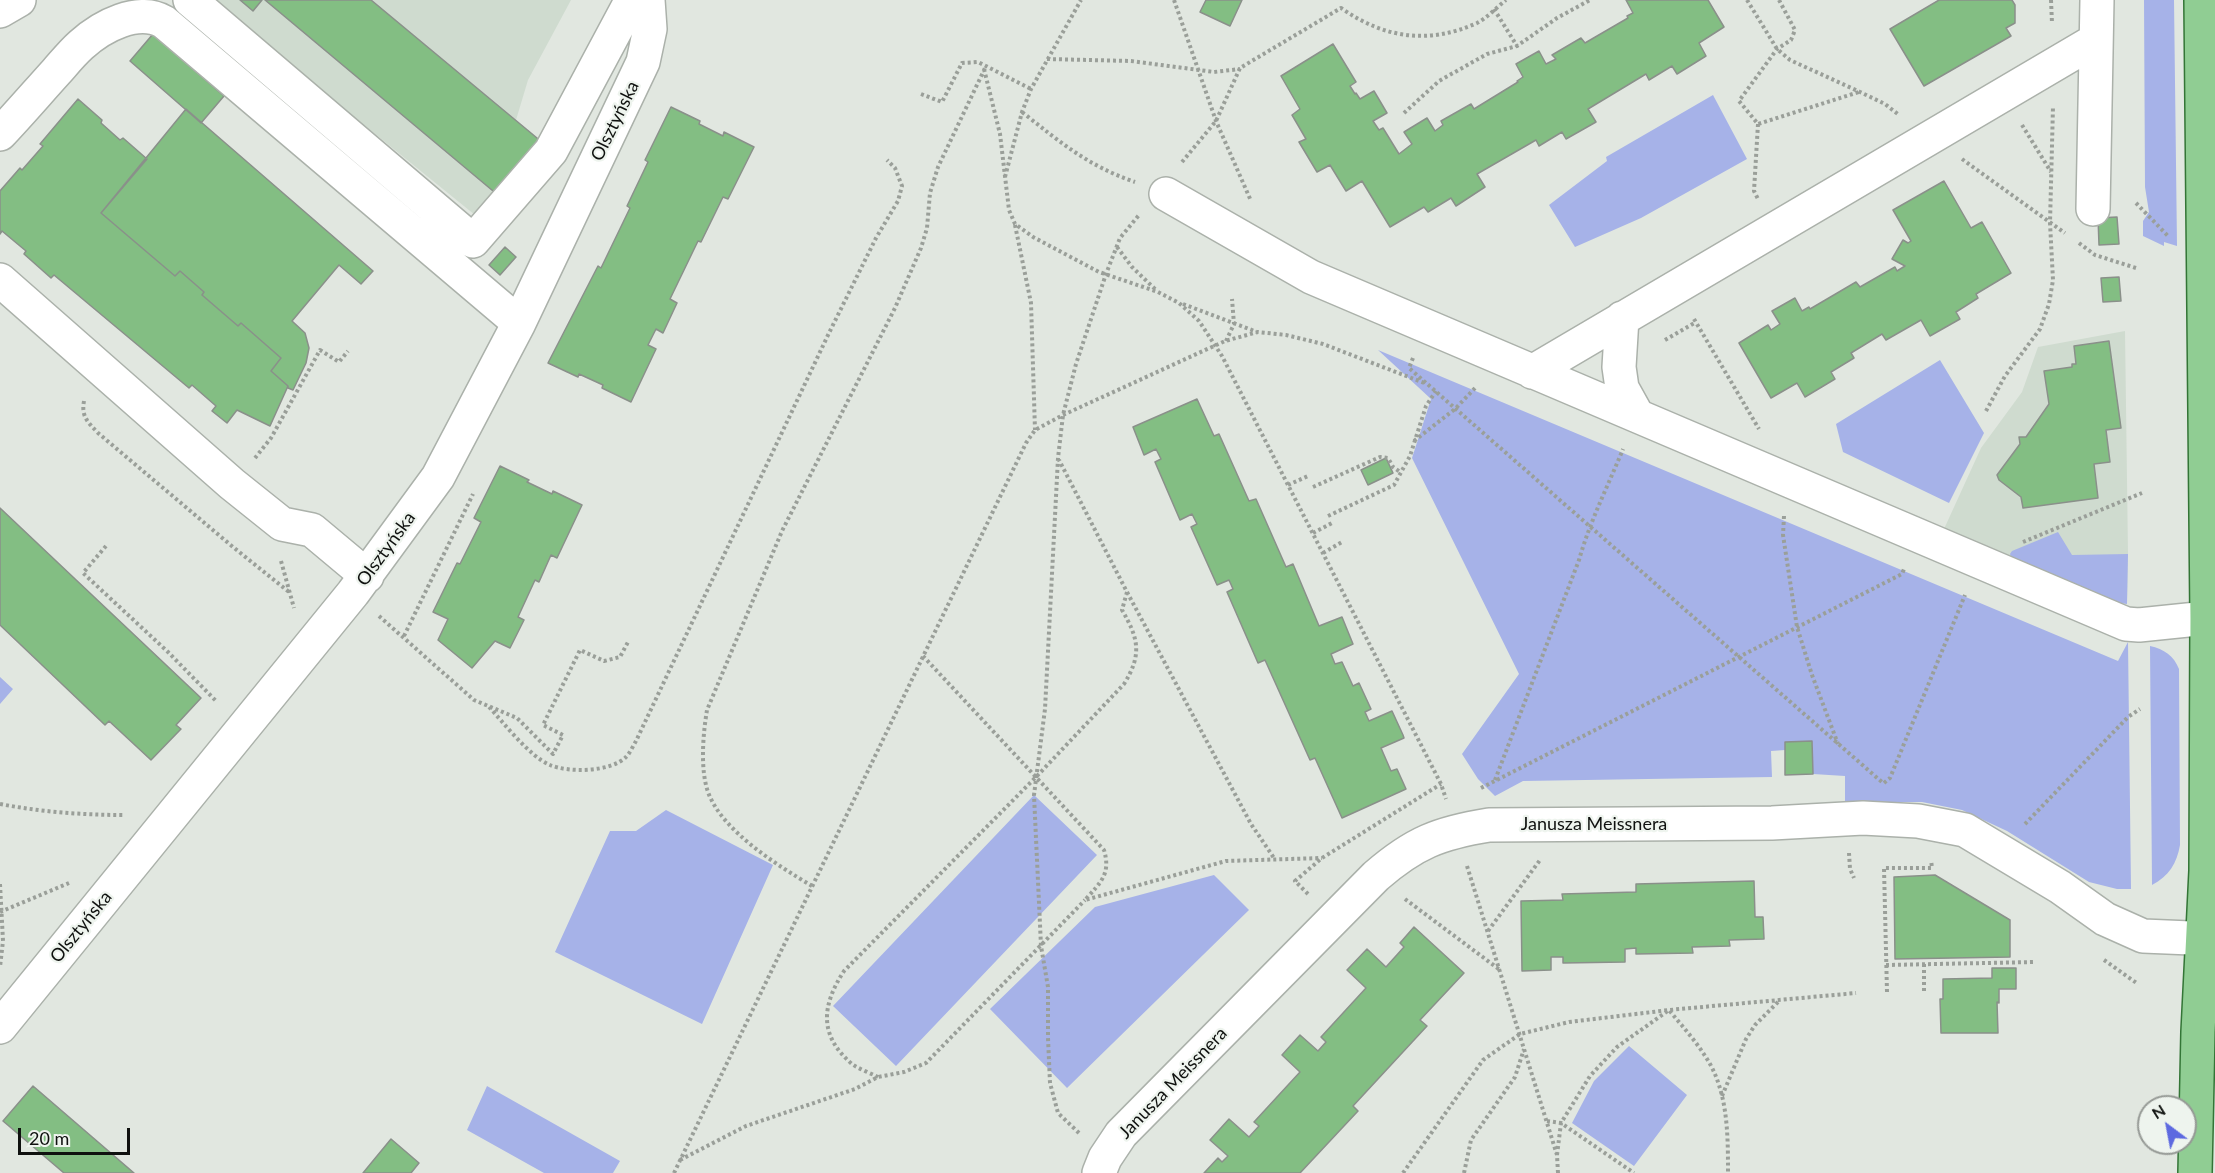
<!DOCTYPE html>
<meta charset="utf-8">
<style>
body{margin:0}
#map{position:relative;width:2215px;height:1173px;overflow:hidden;background:#e1e7e0;font-family:Lato,sans-serif}
canvas{display:block}
.north{position:absolute;left:2137px;top:1095px;width:60px;height:60px;box-sizing:border-box;background:#eef4ee;border:2px solid #959995;border-radius:50%;rotate:328deg;font-size:16px;font-weight:700;line-height:24px;text-align:center;color:#0f110f}
.north::after{content:'';display:block;margin:auto;width:21px;height:27px;background:#5d69e0;clip-path:polygon(50% 0,100% 100%,50% 72%,0 100%)}
.scale{position:absolute;left:18px;top:1128px;width:112px;height:27px;box-sizing:border-box;border:3px solid #0f110f;border-top:0;padding-left:8px;font-size:18px;line-height:21px;white-space:nowrap;color:#0f110f;-webkit-text-stroke:4px #eef4ee;paint-order:stroke}
</style>
<div id="map">
<canvas width="2215" height="1173"></canvas>
<div class="north">N</div>
<div class="scale">20 m</div>
</div>
<script>
const ctx = document.querySelector('canvas').getContext('2d');
ctx.lineJoin = 'round';
function paint(path, color) { ctx.fillStyle = color; ctx.fill(path, 'evenodd'); }
function trace(path, color, width, dash) { ctx.strokeStyle = color; ctx.lineWidth = width; ctx.lineCap = dash ? 'butt' : 'round'; ctx.setLineDash(dash || []); ctx.stroke(path); }
function write(font, color, halo, rows, align = 'center') {
  ctx.font = font + ' Lato,sans-serif'; ctx.lineWidth = 4.5; ctx.setLineDash([]); ctx.textBaseline = 'middle'; ctx.strokeStyle = halo; ctx.fillStyle = color; for (const [text, x, y, turn = 0] of rows) {
    ctx.save(); ctx.translate(x, y); ctx.rotate((+turn || 0) * Math.PI / 180); ctx.textAlign = isNaN(turn) ? turn : align; if (halo) ctx.strokeText(text, 0, 0); ctx.fillText(text, 0, 0); ctx.restore();
  }
}
paint(new Path2D(`
 M210 0H571L528 80 516 120 543 143 475 215Z
 M2125 331 2128 554 2127 604 2113 602 1944 529 1981 448 2022 392 2038 347Z`), '#cfdbcf');
paint(new Path2D(`
 M2144 0H2174L2177 246 2164 242V246L2143 236V221L2149 212 2145 187Z
 M1713 95 1747 159 1641 218 1575 247 1549 205 1607 161 1606 157Z
 M1378 350 2118 661 2128 642 2131 889H2117L2089 882 2007 831 1962 810 1922 802H1845V776L1813 774 1812 741 1785 742V750L1771 751 1772 777 1523 781 1495 796 1478 779 1462 754 1519 674 1412 458 1431 399Z
 M1940 360 1984 433 1949 503 1843 452 1836 424Z
 M2058 532 2072 555 2128 554 2127 604 2113 602 2011 557 2010 554 2012 551Z
 M2150 646C2164 649 2174 656 2179 669L2180 845C2177 863 2169 876 2152 885Z
 M0 677 13 689 0 704Z
 M1034 795 1097 855 896 1066 833 1006Z
 M666 810 773 865 702 1024 555 952 610 831H636Z
 M1214 875 1249 910 1067 1088 990 1009 1095 907Z
 M1629 1046 1687 1095 1634 1166 1572 1123 1594 1081Z
 M487 1086 620 1161 613 1173H544L467 1130Z`), '#a6b2e8');
const building = new Path2D(`
 M240 0H262L253 11Z
 M265 0H371L543 143 499 196Z
 M1206 0H1242L1230 26 1200 12Z
 M1626 0H1708L1724 27 1699 43 1706 56 1677 74 1672 66 1649 80 1646 74 1588 109 1596 122 1566 139 1562 132 1539 146 1536 140 1477 174 1485 187 1456 206 1451 198 1428 212 1424 207 1390 227 1362 181 1346 191 1330 165 1317 172 1299 142 1306 139 1292 115 1300 109 1281 76 1333 44 1356 82 1350 86 1355 94 1356 93 1360 99 1374 91 1387 113 1373 121 1379 130 1383 128 1399 154 1412 144 1404 132 1427 118 1435 131 1443 125 1441 121 1471 104 1474 109 1518 82 1517 81 1523 77 1516 64 1539 51 1546 64 1556 59 1552 55 1581 38 1585 43 1628 18 1627 16 1633 13Z
 M1939 0H2012L2015 5V23L2006 28 2011 36 1924 86 1890 29Z
 M153 34 224 96 201 123 130 61Z
 M78 99 102 120 101 123 120 140 123 138 147 159 101 213 175 276 180 271 204 292 202 295 238 326 241 323 281 358 271 371 288 386 270 426 237 410 227 423 212 411 216 406 192 385 189 388 54 275 51 278 24 254 26 251 2 231 0 234V191L20 168 22 170 43 146 40 144Z
 M671 107 700 121 699 124 723 136 724 132 754 147 728 199 723 197 701 242 698 241 670 299 677 303 663 333 656 329 648 345 656 349 631 402 602 388 603 385 579 374 578 377 548 363 598 266 601 268 630 208 627 206 648 162 645 160Z
 M186 109 373 271 361 284 339 265 292 321 305 333 309 348 306 363 293 390 288 388V386L271 371 281 358 241 323 238 326 202 295 204 292 180 271 175 276 101 213Z
 M1944 181 1971 228 1982 222 2011 273 1976 294 1978 298 1956 312 1960 319 1930 336 1921 320 1886 340 1882 334 1851 353 1854 358 1831 372 1835 379 1805 397 1797 383 1771 398 1739 343 1768 325 1771 330 1780 324 1772 311 1795 298 1802 311 1809 307 1810 309 1856 282 1860 287 1895 267 1897 271 1905 266 1892 259 1903 240 1908 243 1911 241 1893 210Z
 M2117 217 2119 244 2099 245 2098 218Z
 M505 247 516 257 500 275 489 265Z
 M2119 277 2121 301 2103 302 2101 278Z
 M2109 341 2121 428 2106 430 2110 462 2094 464 2098 498 2023 508 2021 497 1999 480 1997 475 2020 444 2019 437H2026L2049 404 2044 371 2072 367V364H2076L2074 346Z
 M1197 399 1214 436 1219 434 1249 501 1256 499 1286 567 1293 564 1319 626 1342 617 1353 644 1331 654 1335 664 1342 662 1353 686 1359 683 1371 709 1365 712 1369 721 1392 711 1403 735 1404 738 1381 748 1391 771 1397 769 1406 789 1342 818 1315 758 1310 760 1265 660 1258 663 1227 592 1233 589 1229 580 1217 585 1191 527 1197 524 1192 514 1180 520 1155 462 1161 459 1156 449 1144 455 1133 427Z
 M1386 458 1393 473 1368 485 1361 470Z
 M500 466 529 480 527 482 552 494 553 491 582 505 557 558 551 555 539 582 535 580 518 617 524 620 510 648 495 641 472 668 438 640 448 619 433 612 457 563 460 564 481 522 474 518Z
 M0 508 201 698 176 725 181 729 151 760 109 721 105 725 0 625Z
 M1812 741 1813 774 1785 775V742Z
 M1935 875 2010 920V957L1895 959 1894 877Z
 M1754 881 1755 917H1763L1764 939 1729 940 1730 946 1692 947 1693 953 1636 954V948L1625 949V962L1563 963V957H1551V970L1522 971 1521 901 1563 900 1562 894 1636 892V884Z
 M1414 927 1464 973 1420 1020 1427 1026 1353 1106 1358 1111 1300 1173H1204L1218 1158 1222 1162 1228 1156 1210 1140 1229 1119 1249 1137 1259 1126 1254 1122 1300 1072 1282 1055 1300 1035 1318 1051 1326 1042 1321 1037 1366 988 1347 970 1367 949 1386 967 1404 947 1400 943Z
 M1992 968H2016V989H1999V1003L1997 1002 1998 1033H1941L1940 999H1943V979L1992 978Z
 M33 1086 134 1173H64L3 1121Z
 M391 1139 419 1163 411 1173H363Z`);
paint(building, '#83be83');
trace(building, '#8a908a', 1.5);
const minor = new Path2D(`
 M190 0 473 241 551 151 629 5 635 0
 M0 11 19 0
 M0 134C19 114 37 93 56 72 64 63 72 53 81 45 102 26 138 7 164 22L519 323
 M1166 194 1311 277 2126 624 2139 625 2207 618
 M2093 209 2097 0
 M0 280 232 484 282 524 312 530 367 576
 M1622 318 1619 367 1622 388 1637 415
 M1532 372 2096 40
 M0 1027 353 593 438 477 519 323 643 62 650 29 648 0
 M1099 1173 1105 1158 1121 1134 1376 876C1414 843 1439 833 1489 825L1772 823 1863 818 1918 821 1965 830 2060 887 2105 919 2143 936 2215 939`);
const major = new Path2D(`
 M2195 1173 2198 1032 2206 871 2207 618 2201 0`);
trace(minor, '#abb1aa', 36);
trace(major, '#337536', 36);
trace(new Path2D(`
 M1174 0 1216 121 1251 201
 M1747 0 1777 49 1790 60 1860 92 1885 104 1899 115
 M1779 0 1795 30 1791 40 1777 49 1739 101 1758 124 1859 92
 M2051 0 2052 23
 M1494 9 1517 46
 M1047 59 1131 61 1214 72 1240 69
 M984 69 1000 134 1009 210 1015 224 1033 237 1099 272 1158 292 1179 303 1199 321 1222 356 1441 784 1446 799
 M921 94 942 102 962 63 978 62 1031 89
 M1022 112C1060 142 1088 166 1135 182
 M1404 113 1439 81 1487 54 1517 46 1557 18 1590 0
 M1758 124 1754 191 1758 199
 M2022 125 2051 172
 M1962 159 2065 233
 M1182 162 1216 121 1240 68 1341 8C1384 38 1428 45 1477 23 1487 18 1497 7 1506 0
 M1005 177 1022 112 1031 89 1081 0
 M2136 203 2168 236
 M1015 225 1031 303 1035 430
 M2079 243 2095 255 2136 268
 M1117 247 1132 267 1156 290
 M1183 304 1257 332
 M1694 319 1759 429
 M1665 340 1696 322
 M1226 341 1234 324 1232 299
 M1413 358 1409 368 1883 783
 M84 401C81 417 88 422 98 433L233 547 289 592
 M1986 411 2005 376 2040 329 2049 304 2053 280 2050 223 2053 106
 M1414 441 1455 409 1476 387
 M255 458 271 438 320 350 339 362 348 351
 M1288 485 1308 476
 M1313 487 1380 457 1388 458 1393 467 1400 472
 M1328 516 1394 485 1410 456 1426 406 1436 391
 M1784 516 1783 535 1797 627 1812 675 1838 744
 M1313 533 1332 523
 M2023 542 2142 493
 M106 546 83 573 168 652 217 702
 M1323 553 1342 542
 M281 561 294 608
 M1127 592 1251 824 1274 858
 M379 616 474 700 517 718 553 754 563 735 543 725 580 650 604 661 620 657 628 642
 M404 636 473 494
 M923 656 1104 850C1111 874 1101 882 1085 900L1226 861 1322 858
 M489 707C504 723 530 757 550 765 569 773 611 772 626 757 630 753 633 746 636 741L829 333 876 238 898 201 902 186 895 168 887 160
 M1495 780 1579 560C1590 521 1608 486 1623 449
 M1884 783 1890 778 1965 595
 M1481 788 1902 574 1904 569
 M0 804C42 812 82 815 125 815
 M2025 824 2128 717 2140 709
 M1849 853 1850 869 1854 878
 M1467 866 1557 1155
 M0 884 3 941 0 967
 M812 886C777 865 722 831 708 792 700 769 703 734 707 710L782 531 895 308 921 248 927 228 930 193 938 167 986 66
 M1308 894 1295 881 1322 858 1441 784
 M1405 899 1500 970
 M0 912 69 883
 M1488 931 1540 860
 M2104 960 2138 984
 M1924 964V992
 M1886 965 2035 962
 M1887 992 1884 868H1932L1931 860
 M878 1077C870 1073 859 1069 852 1064 818 1035 822 1005 844 971L1037 776 1124 684C1142 655 1139 639 1122 610L1127 592 1059 460
 M1722 1096 1746 1039 1755 1025 1779 1001
 M1547 1121 1561 1123 1634 1173
 M1079 1133 1058 1113 1050 1083 1048 1038V987L1041 946 1034 795 1045 709 1058 458 1063 415 1076 364 1106 274 1120 238 1139 215
 M680 1160 746 1126 855 1089 878 1077 904 1072 926 1063 1085 900
 M674 1173 1026 443 1035 430 1063 415 1225 341 1258 332 1286 335 1323 344 1427 384
 M1403 1173 1483 1060 1520 1034 1569 1022 1669 1010 1856 993
 M1464 1173 1471 1140 1515 1077 1524 1049
 M1558 1173 1557 1155 1561 1123 1590 1076 1617 1047 1669 1010C1682 1026 1696 1041 1707 1059 1728 1092 1728 1135 1728 1173`), '#9a9f99', 4, [3, 3]);
trace(minor, '#fff', 33);
trace(major, '#90cd93', 33);
write('18px', '#0f110f', '#eef4ee', [
 ["Olsztyńska",615,121,-64],
 ["Olsztyńska",386,549,-54],
 ["Janusza Meissnera",1594,824],
 ["Olsztyńska",81,927,-51],
 ["Janusza Meissnera",1173,1083,-46]
]);
</script>
